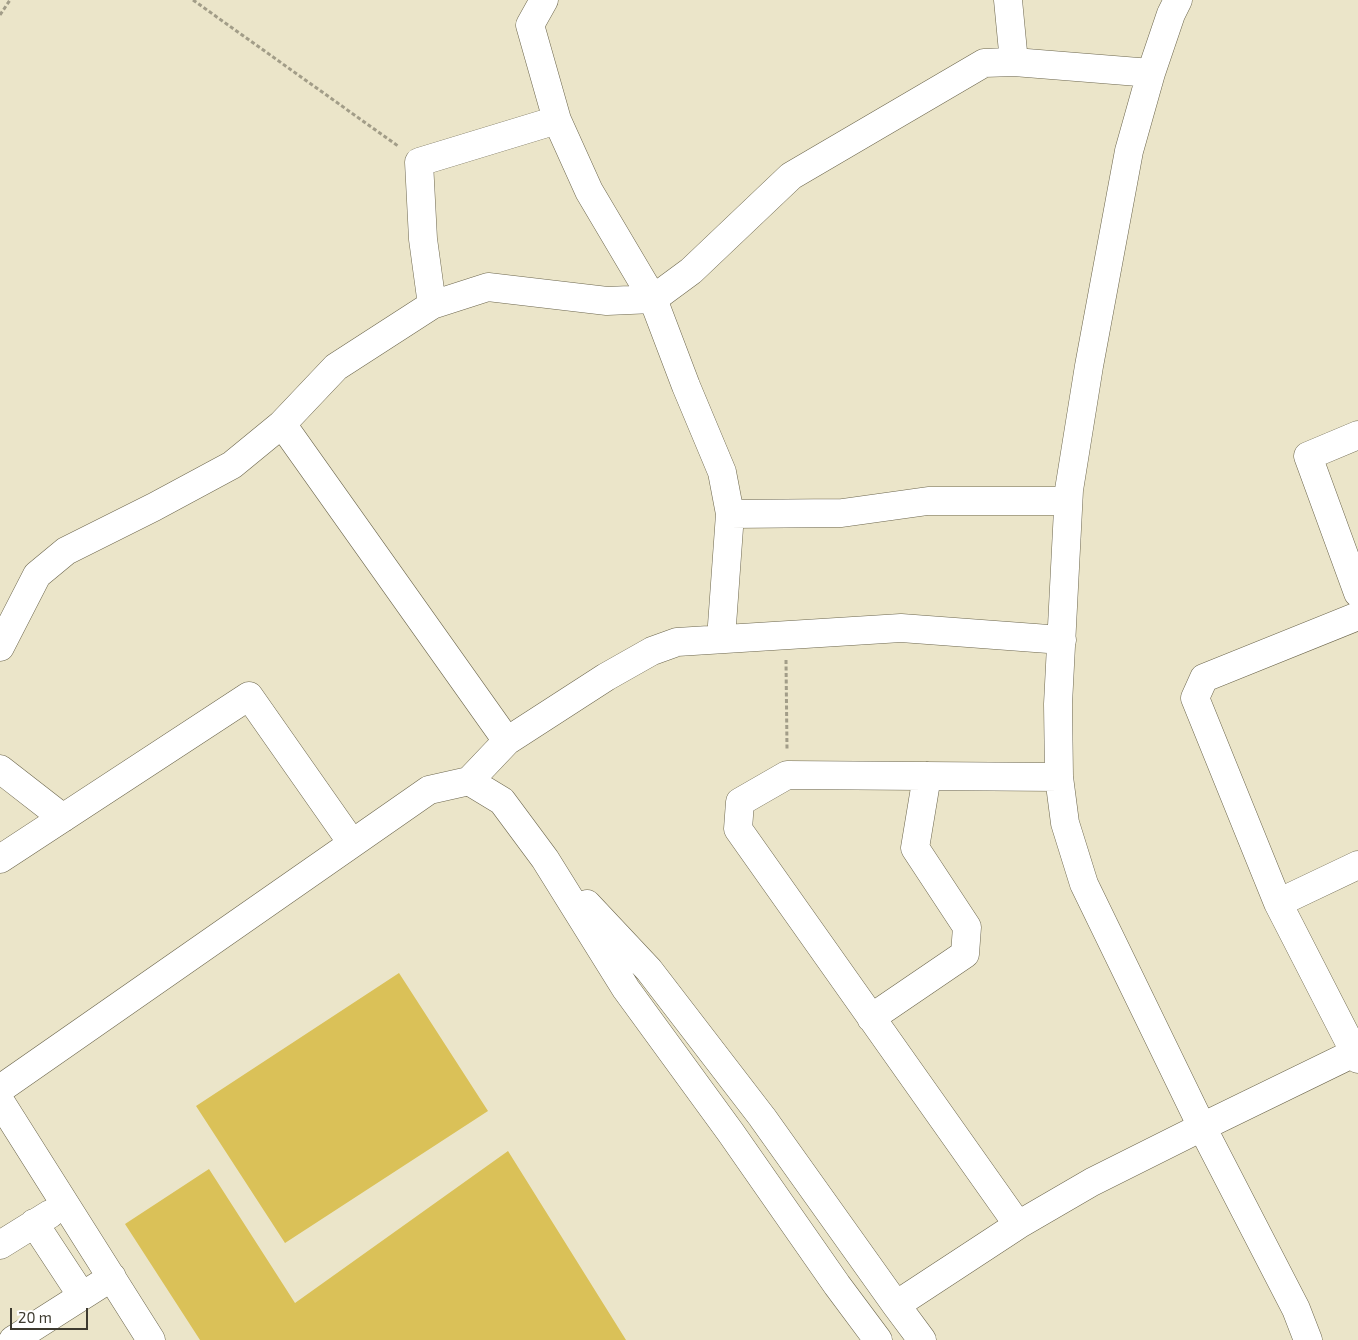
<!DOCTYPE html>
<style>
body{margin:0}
#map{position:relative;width:1358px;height:1340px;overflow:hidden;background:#ebe5c9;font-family:"Exo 2",sans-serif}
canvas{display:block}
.scale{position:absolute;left:10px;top:1308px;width:78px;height:22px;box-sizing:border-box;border:2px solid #3d3a2f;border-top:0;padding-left:6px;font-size:15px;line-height:18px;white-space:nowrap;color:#3d3a2f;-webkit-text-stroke:4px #fff;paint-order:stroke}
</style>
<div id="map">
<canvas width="1358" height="1340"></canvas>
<div class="scale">20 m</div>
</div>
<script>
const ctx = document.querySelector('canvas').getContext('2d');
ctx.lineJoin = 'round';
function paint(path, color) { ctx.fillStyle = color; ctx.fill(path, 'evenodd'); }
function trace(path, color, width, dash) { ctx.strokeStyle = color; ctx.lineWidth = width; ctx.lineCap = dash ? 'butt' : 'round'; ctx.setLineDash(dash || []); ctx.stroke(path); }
paint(new Path2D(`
 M399 973 488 1111 285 1243 196 1106Z
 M508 1151 626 1340H200L125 1224 209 1169 295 1303Z`), '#dac158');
const minor = new Path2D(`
 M1008 0 1014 62
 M1178 0 1171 14 1151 73 1129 151 1089 366 1069 490 1058 704 1059 777 1065 823 1084 884 1202 1127 1296 1309 1308 1340
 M557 120 589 191 653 299 686 386 722 472 730 514 721 639
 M432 305 423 239 419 162 557 120 530 25 544 0
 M282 424 507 741 469 781 502 801 545 859 626 989 731 1133 837 1285 878 1340
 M1358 435 1308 456 1358 593
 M730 514 842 513 928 501H1068
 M1358 616 1204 678 1195 698 1278 903 1358 1059
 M0 647 37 575 66 551 154 507 232 465 282 424 336 367 432 305 488 287 607 301 653 299 691 271 791 176 984 63 1014 62 1151 73
 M507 741 606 677 652 651 677 642 901 628 1062 640
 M0 769 63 818
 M0 859 249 696 352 843
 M1278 903 1358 865
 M587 904 649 970 762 1117 896 1305 922 1340
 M871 1018 965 954 967 927 915 848 927 776
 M0 1089 429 790 469 781
 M0 1101 151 1340
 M34 1223 82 1296
 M1018 1225 738 829 740 802 787 775 1059 777
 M0 1245 50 1214
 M896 1305 1018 1225 1092 1182 1202 1127 1358 1051
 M13 1340 112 1277`);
trace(minor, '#6c664d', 29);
trace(new Path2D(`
 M193 0 398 146
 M0 15 10 0
 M786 660 787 749`), '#a29d88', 3, [4, 2.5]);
trace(minor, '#fff', 28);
</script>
